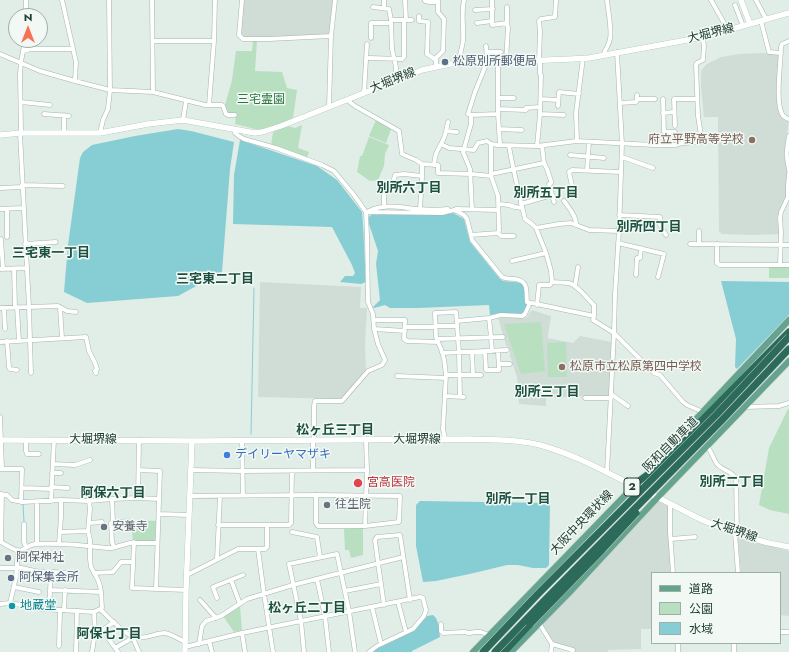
<!DOCTYPE html>
<meta charset="utf-8">
<style>
body{margin:0}
#map{position:relative;width:789px;height:652px;overflow:hidden;background:#e1ede7;font-family:Jost,"Noto Sans JP",sans-serif}
canvas{display:block}
.legend{position:absolute;left:651px;top:572px;width:130px;height:72px;box-sizing:border-box;background:#f2f9f5;border:1px solid #9eaea8;margin:0;padding:5px 7px;list-style:none;font-size:12px;color:#213e34}
.legend li{display:flex;align-items:center;gap:8px;height:20px}
.legend b{width:20px;border:1px solid #9eaea8}
.north{position:absolute;left:8px;top:8px;width:40px;height:40px;box-sizing:border-box;background:#f2f9f5;border:1px solid #9eaea8;border-radius:50%;rotate:0deg;font-size:11px;font-weight:700;line-height:16px;text-align:center;color:#213e34}
.north::after{content:'';display:block;margin:auto;width:14px;height:18px;background:#f77255;clip-path:polygon(50% 0,100% 100%,50% 72%,0 100%)}
</style>
<div id="map">
<canvas width="789" height="652"></canvas>
<ul class="legend">
<li><b style="height:5px;background:#64a48f"></b>道路</li>
<li><b style="height:11px;background:#b9dfc1"></b>公園</li>
<li><b style="height:11px;background:#87cdd4"></b>水域</li>
</ul>
<div class="north">N</div>
</div>
<script>
const ctx = document.querySelector('canvas').getContext('2d');
ctx.lineJoin = 'round';
function paint(path, color) { ctx.fillStyle = color; ctx.fill(path, 'evenodd'); }
function trace(path, color, width, dash) { ctx.strokeStyle = color; ctx.lineWidth = width; ctx.lineCap = dash ? 'butt' : 'round'; ctx.setLineDash(dash || []); ctx.stroke(path); }
function write(font, color, halo, rows, align = 'center') {
  ctx.font = font + ' Jost,"Noto Sans JP",sans-serif'; ctx.lineWidth = 3; ctx.setLineDash([]); ctx.textBaseline = 'middle'; ctx.strokeStyle = halo; ctx.fillStyle = color; for (const [text, x, y, turn = 0] of rows) {
    ctx.save(); ctx.translate(x, y); ctx.rotate((+turn || 0) * Math.PI / 180); ctx.textAlign = isNaN(turn) ? turn : align; if (halo) ctx.strokeText(text, 0, 0); ctx.fillText(text, 0, 0); ctx.restore();
  }
}
paint(new Path2D(`
 M244 0H333L330 35 269 37H244L241 33Z
 M764 53 780 55 777 105 780 112 789 121 784 154 788 175 787 193 777 217 779 234 755 235 722 234 719 231 718 117H704L701 86V72L703 68 707 64 721 57 740 54Z
 M260 282 361 287 360 308H367L365 344 366 372 341 399 258 397Z
 M532 310 551 316 548 335V338L573 343 580 336 612 342 609 396H592L546 398V406L519 404 517 377 510 356V352L509 348 506 345 498 318 508 317 524 318 527 317Z
 M658 498 669 504 671 573H652V629H641V649L608 650V652H572L552 644 539 623Z
 M738 538 789 551V616L780 615V573H741Z`), '#d0dcd6');
paint(new Path2D(`
 M253 40H257L255 71 282 72 287 88 297 90 293 118 272 127 259 130 235 124 236 114 228 113 225 105 232 80 236 51H252Z
 M376 120 391 129 386 143 369 136Z
 M302 125 298 148 309 152 307 158 271 145 273 132 288 126 295 128Z
 M369 137 389 145 385 154 384 166 378 180 370 181 357 172 360 156H362Z
 M769 267H789V278H769Z
 M541 322 545 371 521 374 504 324Z
 M566 342 567 377H548L547 343Z
 M788 409H789V514L770 510 759 505 769 448Z
 M131 520 156 521 155 541H133Z
 M363 528V555L351 558 349 550H345L344 529Z
 M240 606 242 630 234 632 223 616Z`), '#b9dfc1');
paint(new Path2D(`
 M178 129 191 131 234 142 230 169 222 272 178 296 87 303 64 292 68 245 80 158 83 152 92 145 135 136Z
 M240 140 317 166 337 180 362 212 363 224 366 282 361 284 340 282 345 276H353L355 273 352 265 332 227 233 224 234 175Z
 M453 213 464 219 470 242 500 279 503 281 524 283C525 289 528 308 525 312 524 313 523 313 522 314L500 313 490 315 489 305 418 308H390L385 305 374 308 373 307 380 300 376 264 378 251 369 224 368 218 372 214 441 215Z
 M721 281 789 282V315L737 369 735 367 736 339Z
 M420 501 550 503 549 565 546 568H533L518 565H507L474 573 436 581 423 582 416 546V505Z
 M433 615C439 619 439 630 440 637L412 651V652H373L378 648 414 631 427 616Z`), '#87cdd4');
trace(new Path2D(`
 M251 434 254 288
 M23 504 24 522`), '#87cdd4', 1);
const street = new Path2D(`
 M62 0 76 62 75 81
 M152 0 153 92
 M242 0 239 35 243 39H269L331 36
 M384 0V8
 M405 0 406 20
 M425 0V1L429 2H438
 M492 0V25L507 23
 M711 0 728 30
 M756 0 766 19
 M735 5 743 26
 M373 7 389 9 391 20H412
 M475 10 493 9
 M26 16V0
 M419 16V21L428 22 427 54 436 60
 M761 21 769 52 781 53
 M391 23 392 49 396 67V80
 M477 23 492 21
 M371 38V23H391V22
 M153 41H214
 M789 41 782 44 781 47C781 63 775 100 782 114 783 117 786 118 789 119
 M24 51 30 49H73
 M487 52H501
 M0 54 40 71 75 81 110 90 153 92 205 105H222L223 106 226 114 228 115H235
 M604 54C605 49 609 45 610 39 612 29 608 11 607 0
 M369 58 402 59 404 57V20
 M539 60 540 32 539 21 541 19 555 17 556 0
 M506 61 508 28 507 23V7
 M498 62V109
 M459 63C459 55 462 49 463 41 464 28 461 14 464 0
 M436 66V58L443 51 444 19 438 12V0
 M364 93 367 44
 M498 98H514
 M541 99 558 100
 M637 99H655
 M663 99 664 132H675
 M347 100 355 106 399 131 402 154 416 160 422 164 438 165V173L471 174 491 176 498 196 499 230 498 233
 M21 102 50 105
 M620 103 636 102 637 100V95
 M209 105 214 41 215 0
 M558 106 559 92 579 94
 M329 107 331 36 335 0
 M663 113 674 112
 M44 114 69 116
 M498 114 500 145
 M540 114 564 115
 M471 115 498 114V109L526 110V108L540 107
 M183 120 186 101
 M675 126 674 99H697
 M235 129V133L239 136 244 139 276 148 322 165 334 171 354 195 366 212 367 236 368 302 373 314 374 329 378 344 385 360 382 365 368 371 342 401H315L314 406V440
 M499 129 522 130
 M446 131 457 132
 M665 132V145
 M20 133 29 307 31 373
 M21 133 20 74 21 62 25 40
 M64 133V115
 M100 133 103 120 108 109 110 90 109 0
 M789 136C788 143 786 151 787 157 787 162 789 167 789 171
 M577 141 576 113 583 58
 M441 144 449 148 474 150 478 143 487 141 491 144 498 145 537 146 577 141 654 145H675L683 143 702 142 698 116 696 65 697 63 703 60 704 45 702 37
 M491 144V176
 M509 146C513 170 519 194 525 219L532 224 536 228 546 253 551 271 552 282 550 285H539L537 305
 M537 146 540 114 541 75 540 74V60
 M542 146 544 163 547 169 551 181V183L549 184 554 202
 M570 155 604 158
 M622 157 653 168
 M434 165C435 151 439 149 444 138 446 132 447 127 448 122
 M587 170 589 142
 M491 174 544 163
 M394 179 395 175 404 174 422 176
 M22 185 63 186
 M572 186 569 172 572 170 621 172
 M0 188 22 187
 M384 193V207
 M564 201C569 208 577 217 576 225
 M499 204 509 205 515 207 522 208
 M521 204 552 195
 M0 209 23 208
 M7 209V237
 M420 209 422 177V164
 M472 209 470 169 463 152 471 124V115L468 114 475 92 487 62 486 46
 M454 210 464 215 467 219 471 235 498 233 501 236H514
 M369 211C385 203 403 208 419 209 429 210 438 210 448 209
 M366 212 442 213 454 210 456 209 498 210
 M619 215 660 217V225L666 235
 M536 228 559 224 571 223 589 230 619 231
 M699 231V244
 M471 235 472 240 502 277C506 279 510 279 515 279 529 281 526 291 527 302L594 316 593 320 614 333 654 373 660 375 683 402 687 405 703 412
 M1 239 3 269
 M618 243 664 254 658 277
 M25 244 56 242
 M690 244 789 245
 M717 244V263L720 265H789
 M25 254 48 252
 M512 261 546 253
 M780 265 781 232 780 218 781 212 788 197V185L789 174
 M0 269 26 268
 M14 269 15 307
 M636 275 637 258H640L641 248
 M552 282C558 283 563 282 569 283 579 286 586 298 594 305V316
 M575 286 578 267
 M17 307 19 341
 M60 307 62 338
 M0 308 58 306 67 311 76 312
 M4 308 5 329
 M489 318 491 337 492 351
 M373 320H405L404 339 407 341 438 342
 M457 321 489 318 501 315 522 316 525 314 530 303
 M435 326H457
 M405 327H435
 M374 329 405 331
 M437 339 503 337
 M7 341 9 367 10 369 17 370
 M0 342 86 337 89 351 95 363 97 369 95 371 96 373
 M485 351 486 370H499L498 351
 M472 352 473 375
 M442 353 507 350
 M499 364H510
 M446 375H481
 M397 376 446 378
 M611 394 628 406
 M445 396 464 397
 M585 398H611
 M745 407 779 406 789 403
 M0 417 2 469
 M445 439 443 429 446 375 444 359 441 349 436 337 435 313 456 312 459 352 460 397
 M26 440V451L27 454H39
 M313 440V470
 M242 441 243 496
 M707 446C712 452 713 459 717 464 722 470 731 471 736 478L737 534
 M53 464 75 465 90 460
 M0 469H22L21 502
 M139 470 160 471 156 589
 M191 470 243 471 367 470
 M607 472 614 333 615 294 619 231 622 144 617 52
 M52 473H61
 M51 487 68 488
 M22 488 51 489
 M0 494 7 495 12 500 23 502 61 500 89 501 112 499 138 498 159 499
 M2 494 1 542C6 545 13 549 18 551 22 551 29 545 35 544 59 543 83 545 107 548H112L130 543H157
 M316 495V523L318 526H365L367 470 366 440
 M190 496 316 495 400 496 399 522 365 526
 M138 498 139 440
 M112 499 113 522
 M51 501 54 440
 M89 501 90 509 88 531 90 540V559L91 567 98 580 100 586 101 592 102 608 100 609
 M670 504V532L673 573
 M159 514 189 515
 M89 523 102 522
 M24 524V542L26 547
 M218 525H289L291 523 292 471
 M60 532 88 531
 M292 532 317 537 320 557
 M735 533 738 573
 M671 539 695 537
 M134 542 132 588 186 590
 M37 544V502
 M59 544 61 517V500
 M114 547 112 542 111 523 128 521
 M258 549 264 594 273 652
 M217 559 220 496
 M17 567 35 571 51 573
 M0 568H17
 M95 573 113 572 121 562H133
 M187 575 238 549H265L267 547V525
 M317 579 325 616 329 652
 M231 580 240 604
 M14 587 39 592
 M50 590 101 592
 M345 591 381 584
 M217 598 213 587 243 575
 M200 600 216 618
 M398 602 406 632
 M10 603 16 577 18 550
 M0 604 10 603 42 609 94 612 100 609
 M384 605 378 563 375 540 377 537 400 535 410 600
 M372 607 381 644
 M49 609 51 573 53 572 68 573
 M100 609C107 616 125 635 134 637 144 640 155 633 165 633 171 634 179 639 185 642
 M64 610 65 590
 M539 623 552 644 551 652
 M441 624V631L443 633 464 632 469 633 476 632H481L489 635
 M780 632H789
 M95 633H98L114 622
 M242 633 245 652
 M108 638 118 652
 M133 638 139 652
 M209 641 212 652
 M678 643V652
 M199 644 202 626 206 621 221 616 247 599 293 585 403 557
 M552 644 573 650 572 652
 M59 646 60 610
 M185 647 242 633 420 597 423 598 426 610 424 616 413 629 377 646 369 652
 M115 648 134 637
 M76 652 77 611
 M92 652 95 633 94 612
 M304 652 301 621 289 564 337 554 349 611 355 652
 M734 652V643`);
const secondary = new Path2D(`
 M741 0 750 24
 M0 135 21 133H100L148 124 183 120 255 133 262 132 281 126 422 70 450 64 572 59 589 58 698 38 725 31 789 13
 M0 440 199 441 468 439C492 440 517 439 540 445 573 454 602 470 632 485 641 490 650 494 659 498 673 505 686 512 700 519 728 532 758 542 789 547
 M185 652 186 590 192 441`);
const primary = new Path2D(`
 M650 468 789 320
 M473 652 639 481
 M511 652 569 593 658 497 789 361`);
const highway = new Path2D(`
 M635 484 650 473 789 332
 M504 652 530 624`);
trace(street, '#a4b5ae', 5);
trace(secondary, '#9fb9ae', 6);
trace(primary, '#c1c9c6', 7);
trace(highway, '#c1c9c6', 8);
trace(street, '#fff', 4);
trace(secondary, '#fff', 5.5);
trace(primary, '#64a48f', 6);
trace(highway, '#2c6b5a', 7);
const highwayBridge = new Path2D(`
 M530 624 602 550 636 513
 M483 652 537 595 717 414 789 337
 M495 652 544 601 723 419 789 349`);
trace(highwayBridge, '#c1c9c6', 8, []);
trace(highwayBridge, '#2c6b5a', 7);
for (const [x, y, r, color] of [
 [445,62,4,"#5c6f8a"],
 [752,140,4,"#8d6e63"],
 [562,367,4,"#8d6e63"],
 [227,455,4,"#3f7fe0"],
 [358,483,5,"#e0444e"],
 [327,505,4,"#6b7280"],
 [104,527,4,"#6b7280"],
 [8,558,4,"#6b7280"],
 [11,578,4,"#5c6f8a"],
 [12,606,4,"#0f9aa8"]
]) { const dot = new Path2D(); dot.arc(x, y, r, 0, 2 * Math.PI); ctx.fillStyle = color; ctx.fill(dot); trace(dot, '#f2f9f5', 1.5); }
for (const [x, y, w] of [
 [632,487,16]
]) { const box = new Path2D(); box.roundRect(x - w / 2, y - 9, w, 18, 3); ctx.fillStyle = '#f2f9f5'; ctx.fill(box); trace(box, '#213e34', 1); }
write('bold 11px', '#213e34', null, [
 ["2",632,487]
]);
write('12px', '#213e34', '#f2f9f5', [
 ["大堀堺線",711,34,-14],
 ["大堀堺線",393,81,-22],
 ["大堀堺線",93,440],
 ["大堀堺線",417,440],
 ["阪和自動車道",671,445,-45],
 ["大阪中央環状線",582,523,-46],
 ["大堀堺線",734,531,19]
]);
write('12px', '#4e5e75', '#f2f9f5', [
 ["松原別所郵便局",453,62],
 ["阿保集会所",19,578]
], 'left');
write('12px', '#297742', '#f2f9f5', [
 ["三宅霊園",261,100]
]);
write('12px', '#785e54', '#f2f9f5', [
 ["府立平野高等学校",744,140],
 ["松原市立松原第四中学校",570,367,"left"]
], 'right');
write('12px', '#366cbe', '#f2f9f5', [
 ["デイリーヤマザキ",235,455]
], 'left');
write('12px', '#be3a42', '#f2f9f5', [
 ["宮高医院",367,483]
], 'left');
write('12px', '#5b616d', '#f2f9f5', [
 ["往生院",335,505],
 ["安養寺",112,527],
 ["阿保神社",16,558]
], 'left');
write('12px', '#0d838f', '#f2f9f5', [
 ["地蔵堂",20,606]
], 'left');
write('bold 13px', '#1c5141', '#f2f9f5', [
 ["別所六丁目",409,189],
 ["別所五丁目",546,194],
 ["別所四丁目",649,228],
 ["三宅東一丁目",51,254],
 ["三宅東二丁目",215,280],
 ["別所三丁目",547,393],
 ["松ヶ丘三丁目",335,431],
 ["別所二丁目",732,483],
 ["阿保六丁目",113,494],
 ["別所一丁目",518,500],
 ["松ヶ丘二丁目",307,609],
 ["阿保七丁目",109,635]
]);
</script>
